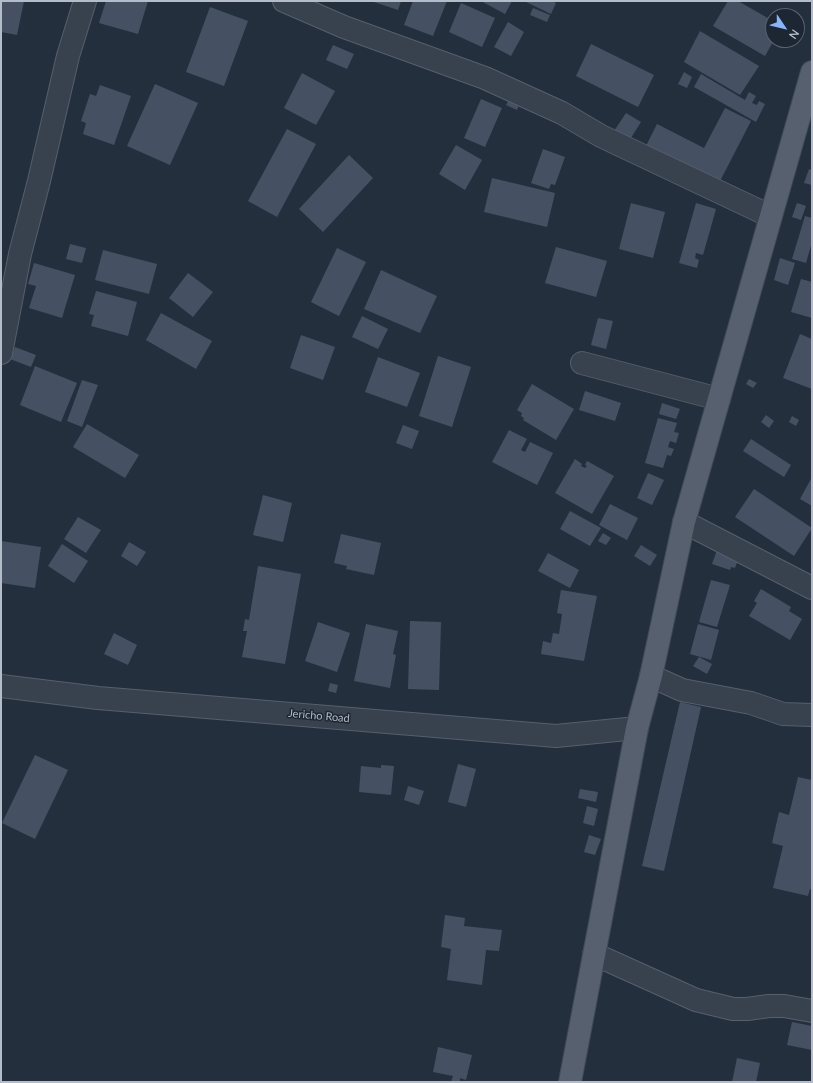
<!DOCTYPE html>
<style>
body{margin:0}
#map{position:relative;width:813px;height:1083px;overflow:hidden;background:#242f3e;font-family:Lato,sans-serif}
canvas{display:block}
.frame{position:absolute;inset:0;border:2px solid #b4bcc9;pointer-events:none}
.north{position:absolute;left:765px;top:8px;width:40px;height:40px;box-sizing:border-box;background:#1d2633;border:1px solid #59626f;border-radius:50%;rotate:125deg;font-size:11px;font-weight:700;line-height:16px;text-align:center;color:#b4bcc9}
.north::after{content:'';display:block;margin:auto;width:14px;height:18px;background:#8ab4f8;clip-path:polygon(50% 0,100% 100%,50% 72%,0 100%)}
</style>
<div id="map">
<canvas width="813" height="1083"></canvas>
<div class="frame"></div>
<div class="north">N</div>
</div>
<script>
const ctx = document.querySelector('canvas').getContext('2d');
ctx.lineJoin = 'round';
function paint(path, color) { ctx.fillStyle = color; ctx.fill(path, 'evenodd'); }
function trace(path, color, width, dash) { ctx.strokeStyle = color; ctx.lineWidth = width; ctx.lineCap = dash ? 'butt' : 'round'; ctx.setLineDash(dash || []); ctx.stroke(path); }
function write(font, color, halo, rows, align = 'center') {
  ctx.font = font + ' Lato,sans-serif'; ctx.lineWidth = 3; ctx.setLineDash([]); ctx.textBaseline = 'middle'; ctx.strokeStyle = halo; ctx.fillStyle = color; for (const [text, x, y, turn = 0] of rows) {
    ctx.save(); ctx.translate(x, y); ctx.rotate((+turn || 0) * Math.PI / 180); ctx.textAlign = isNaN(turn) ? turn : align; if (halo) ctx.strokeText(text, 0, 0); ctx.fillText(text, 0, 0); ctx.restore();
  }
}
paint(new Path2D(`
 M1 1H24L17 35 1 32Z
 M106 1H148L138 34 99 23Z
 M371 1H401L398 10Z
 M413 1H447L433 36 404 25Z
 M481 1H512L505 14Z
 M524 1H552L556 3 551 14Z
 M728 1H738L773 21V40H774L765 56 713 26Z
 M461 3 495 18 482 47 449 32Z
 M210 7 248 21 224 86 186 72Z
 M533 8 550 15 547 22 530 15Z
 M508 22 524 32 511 56 494 47Z
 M700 31 759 66 740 95 684 62Z
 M591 44 654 75 638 107 576 76Z
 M333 45 354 54 347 69 326 60Z
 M684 72 692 77 687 88 678 84Z
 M302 73 335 91 316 125 284 108Z
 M701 74 745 100 749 92 756 96 752 103 757 105 759 101 765 104 756 122 694 87Z
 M155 84 198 103 170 165 127 146Z
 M100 85 131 96 114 145 83 134 86 123 81 121 90 94 96 96Z
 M481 99 502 108 485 147 464 138Z
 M509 100 519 105 517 110 506 105Z
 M725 108 751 121 718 185 645 148 657 124 704 148Z
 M626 113 641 122 629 141 614 131Z
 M287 129 316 144 277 217 248 201Z
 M456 145 482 160 465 190 439 174Z
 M543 149 565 157 555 185 551 184 549 189 531 183Z
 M349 155 373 178 323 232 299 209Z
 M809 169 812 170V185L804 183Z
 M492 178 555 193 547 227 484 212Z
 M631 203 665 212 653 258 619 249Z
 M696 203 716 209 703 255 696 253 695 258 699 260 697 268 679 263Z
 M797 203 806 206 801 220 792 217Z
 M805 216 812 218V242L806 263 792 259Z
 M70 244 86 248 82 263 66 259Z
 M556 247 607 261 596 297 545 283Z
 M337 248 366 262 339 316 311 302Z
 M103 250 157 264 149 294 95 280Z
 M780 258 795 263 788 285 774 280Z
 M34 263 75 275 62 318 29 308 36 286 28 284Z
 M381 270 437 296 420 333 364 309Z
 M188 273 213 292 193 317 169 298Z
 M801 279 812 282V318L791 312Z
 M96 291 137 302 128 336 91 326 94 315 89 314Z
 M161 313 212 341 196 369 146 340Z
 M362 316 388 329 378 349 352 337Z
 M598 318 613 321 606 349 591 345Z
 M800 334 812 339V389L783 378Z
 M301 335 335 347 323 380 290 368Z
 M15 347 36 355 31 367 10 359Z
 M438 356 471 367 452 427 419 416Z
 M378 357 420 373 407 407 365 392Z
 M35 366 77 383 61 422 20 405Z
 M749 379 757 383 753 388 746 384Z
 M82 380 98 385 82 427 67 421Z
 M532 384 574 409 556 440 523 420 524 418 521 416 522 413 517 410Z
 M585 391 621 403 615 421 579 410Z
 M662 403 680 409 676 419 659 414Z
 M766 415 774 421 769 428 761 422Z
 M792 416 799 420 796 426 789 422Z
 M658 418 677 423 674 432 679 433 676 443 670 441 668 447 674 449 671 456 667 455 663 468 645 463Z
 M87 424 139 455 125 478 73 447Z
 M403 425 419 431 412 449 396 443Z
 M509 430 527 439 521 450 525 452 530 442 553 453 537 485 492 462Z
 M751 439 791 465 784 477 743 451Z
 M575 459 582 464 581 466 585 468 587 466 585 465 587 461 614 476 592 514 555 493Z
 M648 473 664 480 652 505 637 498Z
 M812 477V506L800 499Z
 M754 489 812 528 794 556 735 517Z
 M263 495 292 503 283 542 253 535Z
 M610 504 638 518 627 540 599 525Z
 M570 511 601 528 590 546 560 529Z
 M78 517 101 530 86 553 64 539Z
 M603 533 611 538 606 545 598 541Z
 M341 534 381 543 374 575 346 569 347 566 334 563Z
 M1 541 41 547 35 588 1 583Z
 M129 542 146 552 137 566 121 556Z
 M62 544 88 561 74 583 48 566Z
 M641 545 657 555 650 566 634 556Z
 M717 550 739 557 735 568 731 567 730 570 712 564Z
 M548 553 579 570 570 588 538 571Z
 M258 566 301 574 285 664 242 657 247 631H243L245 619 249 620Z
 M711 580 730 585 717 627 699 622Z
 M761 589 791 607 789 611 802 619 790 640 749 616 757 603 754 601Z
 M561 590 597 596 584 661 541 654 543 641 551 643 553 633 559 634 562 614 557 613Z
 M410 621 441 622 439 690 408 689Z
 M318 622 350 633 337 672 305 661Z
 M366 624 398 631 393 654 396 655 390 688 354 681Z
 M698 624 719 630 711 660 690 654Z
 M114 633 137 645 128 665 104 654Z
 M699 657 712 664 707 674 693 666Z
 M330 683 338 685 336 693 328 691Z
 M680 702 701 707 664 871 642 866Z
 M35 755 68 770 35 839 2 823Z
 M458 764 476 769 466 807 448 802Z
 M381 765 394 766 391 795 359 792 361 766 381 768Z
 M798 777 812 780V889H810L808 896 773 888 783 846 772 843 779 812 789 815Z
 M408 786 424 791 419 805 404 800Z
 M580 789 598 792 596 802 578 798Z
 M587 806 598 809 594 826 583 823Z
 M589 835 601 839 595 855 584 852Z
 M445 915 465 918 464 926 502 930 499 951 486 950 482 985 447 980 451 949 441 947Z
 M792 1022 812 1026V1050L787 1045Z
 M438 1047 472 1055 466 1080 460 1078V1082H451L453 1076 433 1072Z
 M737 1058 760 1063 756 1082H732Z`), '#455162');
const minor = new Path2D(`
 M284 1 344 27 485 78 562 113 601 136 770 216
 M1 353 20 254 39 181 68 56 85 1
 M582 363 719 399
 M684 522 812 588
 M651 676 682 690 751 703 783 714 812 715
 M1 686 98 698 556 736 637 728
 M594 954 696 1000 733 1009H747L769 1006H784L812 1011`);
const major = new Path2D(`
 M570 1082 637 728 651 676 684 522 812 72`);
trace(minor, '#565f6c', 24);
trace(major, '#414a57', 24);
trace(minor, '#38414e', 22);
trace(major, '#56606e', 22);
write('11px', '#b4bcc9', '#1d2633', [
 ["Jericho Road",319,716,5]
]);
</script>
